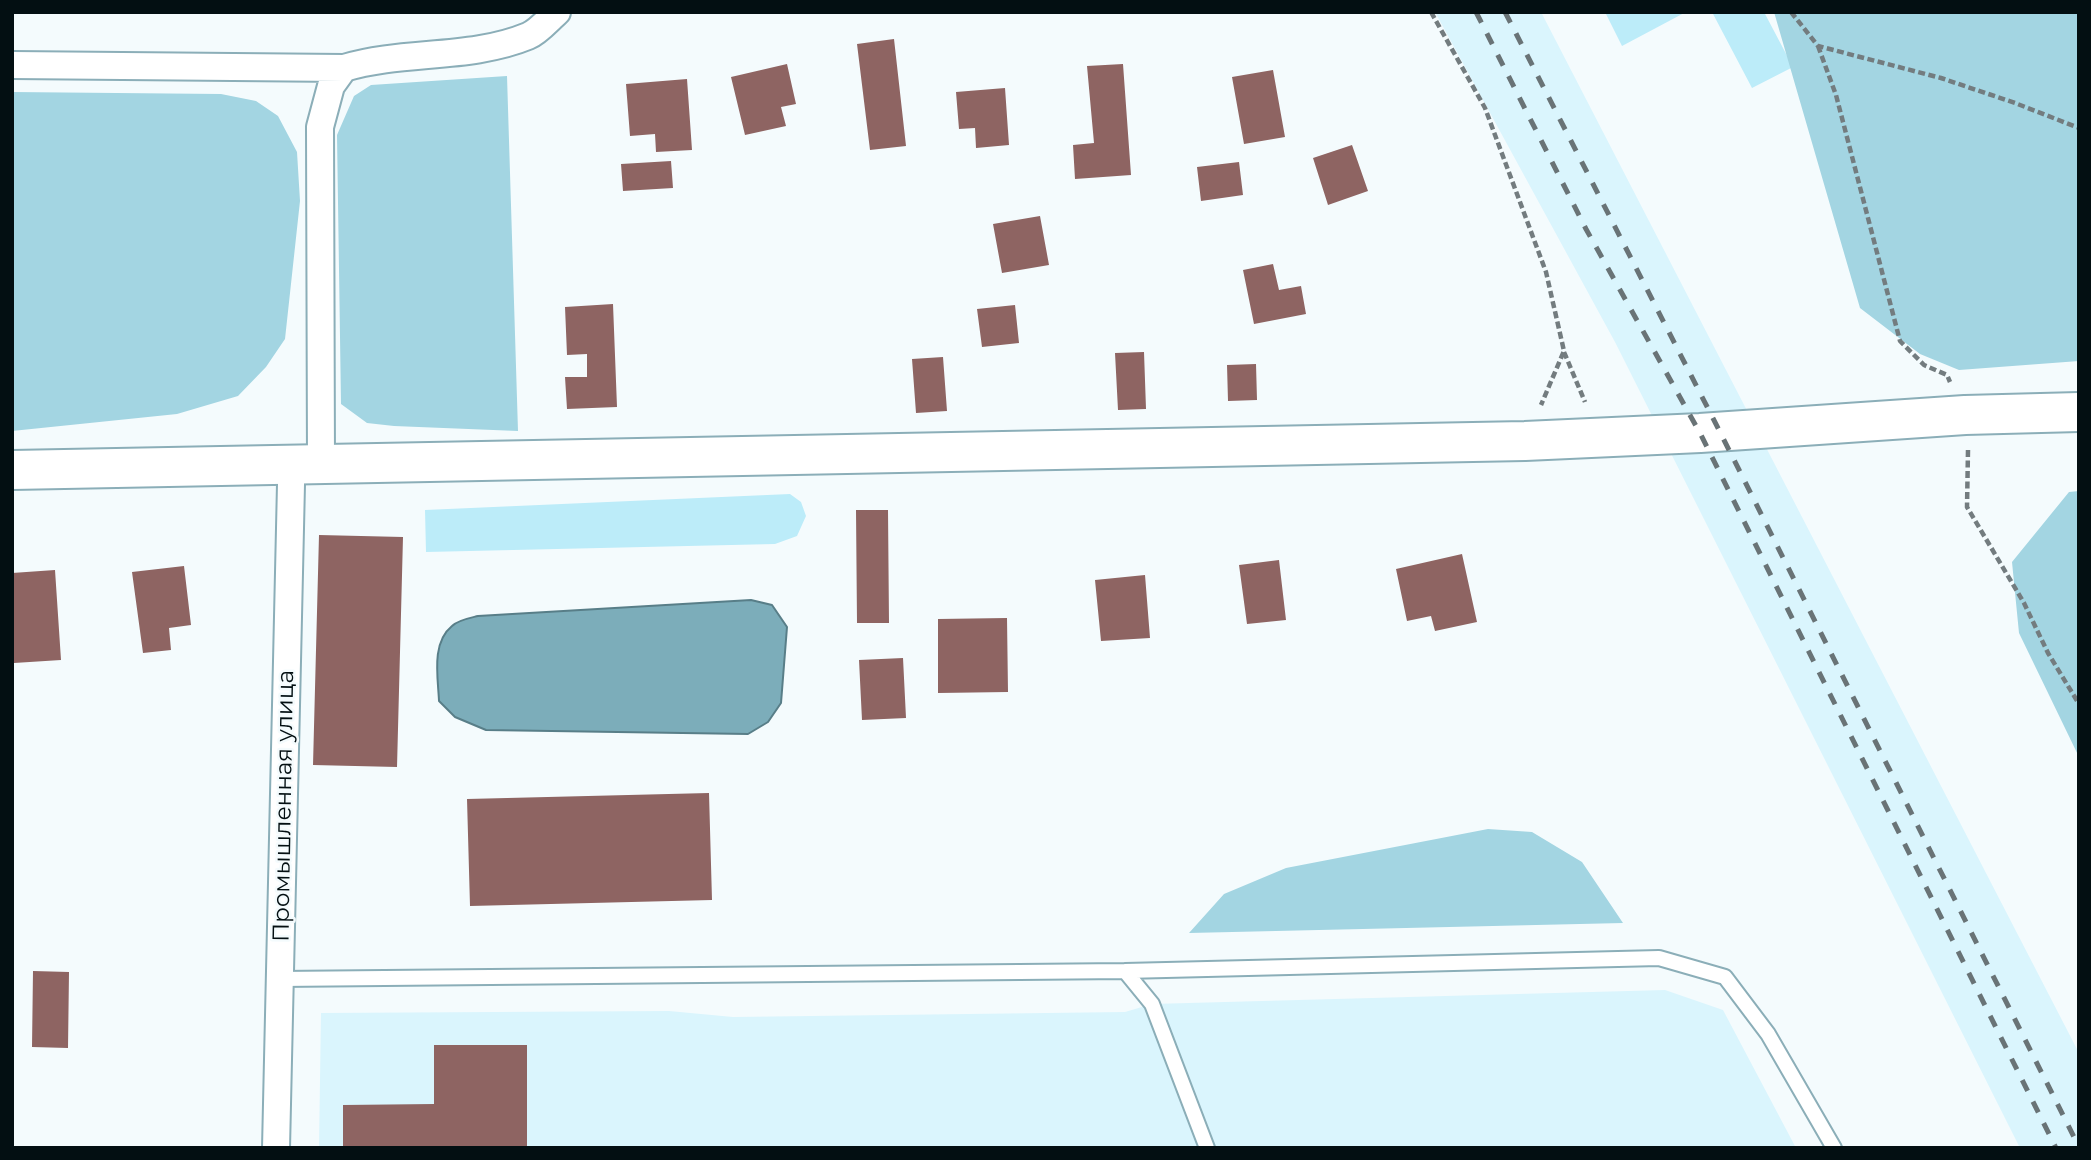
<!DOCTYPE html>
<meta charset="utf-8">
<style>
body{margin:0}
#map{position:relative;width:2091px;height:1160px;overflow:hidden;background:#f4fbfd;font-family:Montserrat,sans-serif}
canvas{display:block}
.frame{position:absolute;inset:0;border:14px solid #030f12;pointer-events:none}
</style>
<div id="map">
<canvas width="2091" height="1160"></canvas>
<div class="frame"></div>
</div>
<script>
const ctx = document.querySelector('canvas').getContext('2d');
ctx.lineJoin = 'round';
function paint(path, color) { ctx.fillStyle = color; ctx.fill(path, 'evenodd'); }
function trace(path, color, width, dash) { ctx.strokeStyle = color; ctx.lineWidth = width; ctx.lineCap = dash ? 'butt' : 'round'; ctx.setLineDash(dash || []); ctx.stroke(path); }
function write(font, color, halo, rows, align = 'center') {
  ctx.font = font + ' Montserrat,sans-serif'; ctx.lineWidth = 5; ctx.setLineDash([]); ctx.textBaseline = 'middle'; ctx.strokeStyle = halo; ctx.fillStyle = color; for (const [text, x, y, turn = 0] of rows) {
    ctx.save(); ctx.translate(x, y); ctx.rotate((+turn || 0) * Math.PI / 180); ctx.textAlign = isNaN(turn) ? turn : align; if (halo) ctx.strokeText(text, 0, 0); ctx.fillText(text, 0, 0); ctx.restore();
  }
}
paint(new Path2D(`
 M1435 12H1541L2079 1053V1148H2020L1615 342Z
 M1665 990 1723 1010 1796 1148H319L321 1013 669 1011 733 1017 1125 1012 1152 1004Z`), '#daf5fd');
paint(new Path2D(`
 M1605 12H1686L1622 46Z
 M1712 12H1764L1793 67 1752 88Z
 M790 494 801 502 806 516 797 536 775 544 426 552 425 510Z`), '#bcecf9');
paint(new Path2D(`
 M1774 12H2079V361L1959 370 1920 354 1860 308Z
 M507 76 518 431 394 426 367 423 341 404 337 135 354 96 371 85Z
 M12 92 221 94 256 101 278 116 297 152 300 201 285 339 266 367 238 396 177 414 12 431Z
 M2079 491V757L2019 633 2012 562 2069 492Z
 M1488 829 1532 832 1582 862 1623 923 1189 933 1224 894 1286 868Z`), '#a3d5e2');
const water = new Path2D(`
 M751 600 772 605 787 627 781 703 768 722 748 734 486 730 455 717 439 701C438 677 431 643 452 626 458 620 470 618 478 616Z`);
paint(water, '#7cadba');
trace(water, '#587e88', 2);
paint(new Path2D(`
 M894 39 906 146 870 150 857 44Z
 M787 64 796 104 781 107 786 126 745 135 731 77Z
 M1123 64 1131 175 1075 179 1073 145 1094 143 1087 66Z
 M1273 70 1285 137 1244 144 1232 77Z
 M687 79 692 150 656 152 655 134 630 136 626 84Z
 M1005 88 1009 145 976 148 975 128 959 129 956 92Z
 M1352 145 1368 191 1328 205 1313 158Z
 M671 161 673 188 623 191 621 164Z
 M1239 162 1243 195 1201 201 1197 167Z
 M1040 216 1049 265 1002 273 993 224Z
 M1273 264 1279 290 1301 286 1306 314 1254 324 1243 270Z
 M613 304 617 407 567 409 565 377H587V354L567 355 565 307Z
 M1015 305 1019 343 982 347 977 309Z
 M1144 352 1146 409 1118 410 1115 353Z
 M943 357 947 411 916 413 912 359Z
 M1256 364 1257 400 1228 401 1227 365Z
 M856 510H888L889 623H857Z
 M319 535 403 537 397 767 313 765Z
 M1462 554 1477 622 1435 631 1431 616 1407 621 1396 569Z
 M1279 560 1286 620 1247 624 1239 565Z
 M184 566 191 625 169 628 171 650 143 653 132 572Z
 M55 570 61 660 14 663 12 573Z
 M1145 575 1150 638 1101 641 1095 580Z
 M1007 618 1008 692 938 693V619Z
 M903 658 906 718 862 720 859 660Z
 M709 793 712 900 470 906 467 799Z
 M33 971 69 972 68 1048 32 1047Z
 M434 1045H527V1148H343V1105L434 1104Z`), '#8e6462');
const lane = new Path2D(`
 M1125 971 1152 1004 1207 1148
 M279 979 1125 971 1659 958 1725 977 1768 1034 1834 1148`);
const street = new Path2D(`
 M12 65 344 68C403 50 470 60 528 36 538 32 548 20 557 12
 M321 464 320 127 331 86 344 68
 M276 1148 291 484 289 464`);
const secondary = new Path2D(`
 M12 470 1525 441 1700 433 1965 415 2079 412`);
trace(lane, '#8baeb8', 18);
trace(street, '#8baeb8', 30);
trace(secondary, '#8baeb8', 42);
trace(new Path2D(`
 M1431 12 1485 108 1546 272 1564 351 1541 405
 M1791 12 1818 46 1941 78 2015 103 2079 128
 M1818 46 1836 95 1900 341 1924 365 1947 375 1950 382
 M1564 352 1585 402
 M1968 450 1967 507 2024 603 2048 653 2079 704`), '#737c7f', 4.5, [7, 3.5]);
trace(lane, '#fff', 14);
trace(street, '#fff', 26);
trace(secondary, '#fff', 38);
trace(new Path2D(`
 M1476 12 1586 229 1700 433 2056 1148
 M1505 12 1719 430 2079 1147`), '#697376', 5, [12, 12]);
write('23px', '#030f12', '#f4fbfd', [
 ["Промышленная улица",284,806,-89]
]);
</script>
